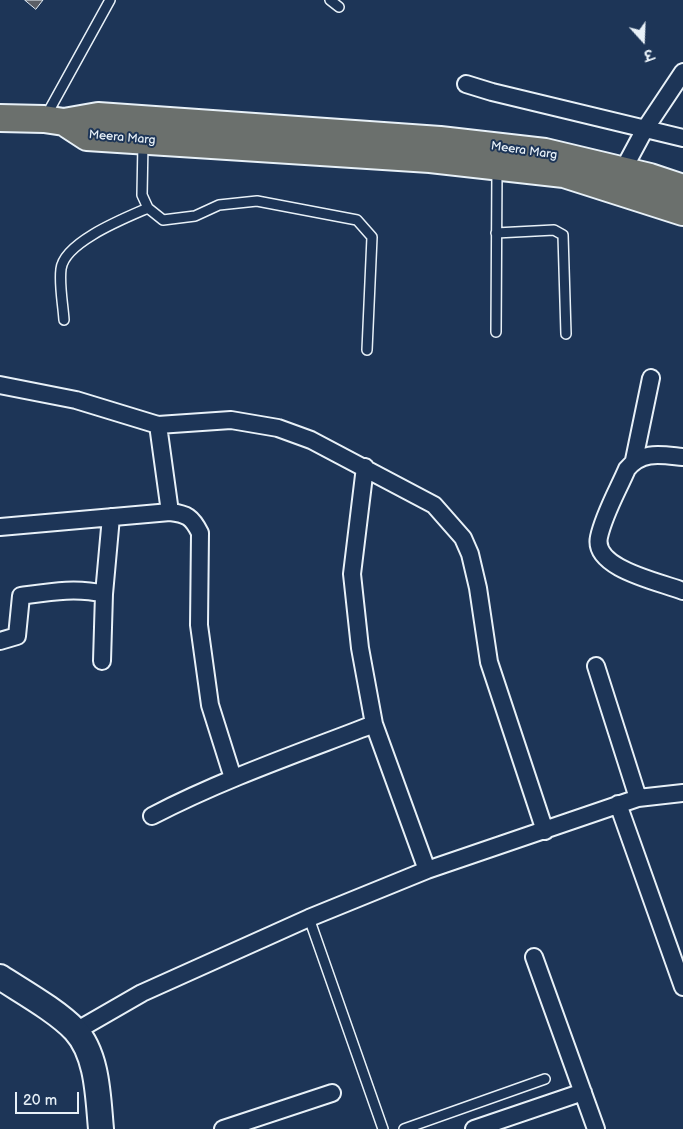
<!DOCTYPE html>
<meta charset="utf-8">
<style>
body{margin:0}
#map{position:relative;width:683px;height:1129px;overflow:hidden;background:#1d3557;font-family:"Balsamiq Sans","Playpen Sans Deva",sans-serif}
canvas{display:block}
.north{position:absolute;left:618px;top:15px;width:50px;height:50px;-webkit-text-stroke:4px #1d3557;paint-order:stroke;rotate:160deg;font-size:14px;font-weight:700;line-height:20px;text-align:center;color:#e8f1f8}
.north::after{content:'';display:block;margin:auto;width:18px;height:22px;background:#e8f1f8;clip-path:polygon(50% 0,100% 100%,50% 72%,0 100%)}
.scale{position:absolute;left:15px;top:1092px;width:64px;height:22px;box-sizing:border-box;border:2px solid #e8f1f8;border-top:0;padding-left:6px;font-size:15px;line-height:18px;white-space:nowrap;color:#e8f1f8;-webkit-text-stroke:4px #1d3557;paint-order:stroke}
</style>
<div id="map">
<canvas width="683" height="1129"></canvas>
<div class="north">उ</div>
<div class="scale">20 m</div>
</div>
<script>
const ctx = document.querySelector('canvas').getContext('2d');
ctx.lineJoin = 'round';
function paint(path, color) { ctx.fillStyle = color; ctx.fill(path, 'evenodd'); }
function trace(path, color, width, dash) { ctx.strokeStyle = color; ctx.lineWidth = width; ctx.lineCap = dash ? 'butt' : 'round'; ctx.setLineDash(dash || []); ctx.stroke(path); }
function write(font, color, halo, rows, align = 'center') {
  ctx.font = font + ' "Balsamiq Sans",sans-serif'; ctx.lineWidth = 4; ctx.setLineDash([]); ctx.textBaseline = 'middle'; ctx.strokeStyle = halo; ctx.fillStyle = color; for (const [text, x, y, turn = 0] of rows) {
    ctx.save(); ctx.translate(x, y); ctx.rotate((+turn || 0) * Math.PI / 180); ctx.textAlign = isNaN(turn) ? turn : align; if (halo) ctx.strokeText(text, 0, 0); ctx.fillText(text, 0, 0); ctx.restore();
  }
}
const building = new Path2D(`
 M25 0H43L36 9Z`);
paint(building, '#5c5f66');
trace(building, '#e8f1f8', 1);
const lane = new Path2D(`
 M330 0 339 7
 M46 116 110 0
 M143 143 142 195 148 208 163 220 195 216 219 205 257 201 357 220 372 237 367 350
 M496 233 554 230 563 235 566 334
 M64 320C63 304 59 285 61 269 64 242 125 218 148 208
 M496 332 497 169
 M309 918 383 1129
 M404 1129 545 1079`);
const street = new Path2D(`
 M466 84 492 92 683 138
 M623 170 645 129 683 72
 M0 385 76 400 158 425 170 512
 M158 425 231 420 278 428 311 440 434 505 463 538 470 554 478 588 489 662 545 831
 M683 457C662 455 642 450 627 469 618 490 604 514 599 537 592 569 661 582 683 591
 M634 460 651 378
 M365 467 352 574 360 648 374 724 427 870
 M0 527 170 512C187 514 192 517 200 533L199 625 210 705 233 778
 M0 641 17 636 21 596C49 592 76 587 104 594
 M102 661 104 594 111 517
 M596 666 638 798
 M618 804 683 987
 M152 816C223 779 299 753 374 724
 M534 957 596 1129
 M76 1031 142 993 309 918 427 870 638 798 683 793
 M223 1129 332 1093
 M474 1129 583 1092`);
const secondary = new Path2D(`
 M0 977C23 992 57 1011 75 1030 98 1055 98 1098 101 1129`);
const primary = new Path2D(`
 M0 118 44 119 64 122 98 116 440 140 545 152 650 177 683 188
 M64 122 87 137 430 159 564 174 683 212`);
trace(lane, '#e8f1f8', 12);
trace(street, '#e8f1f8', 20);
trace(secondary, '#e8f1f8', 28);
trace(primary, '#e8f1f8', 30);
trace(lane, '#1d3557', 9);
trace(street, '#1d3557', 16);
trace(secondary, '#1d3557', 24);
trace(primary, '#6b706d', 26);
write('12px', '#e8f1f8', '#1d3557', [
 ["Meera Marg",122,138,5],
 ["Meera Marg",524,151,8]
]);
</script>
